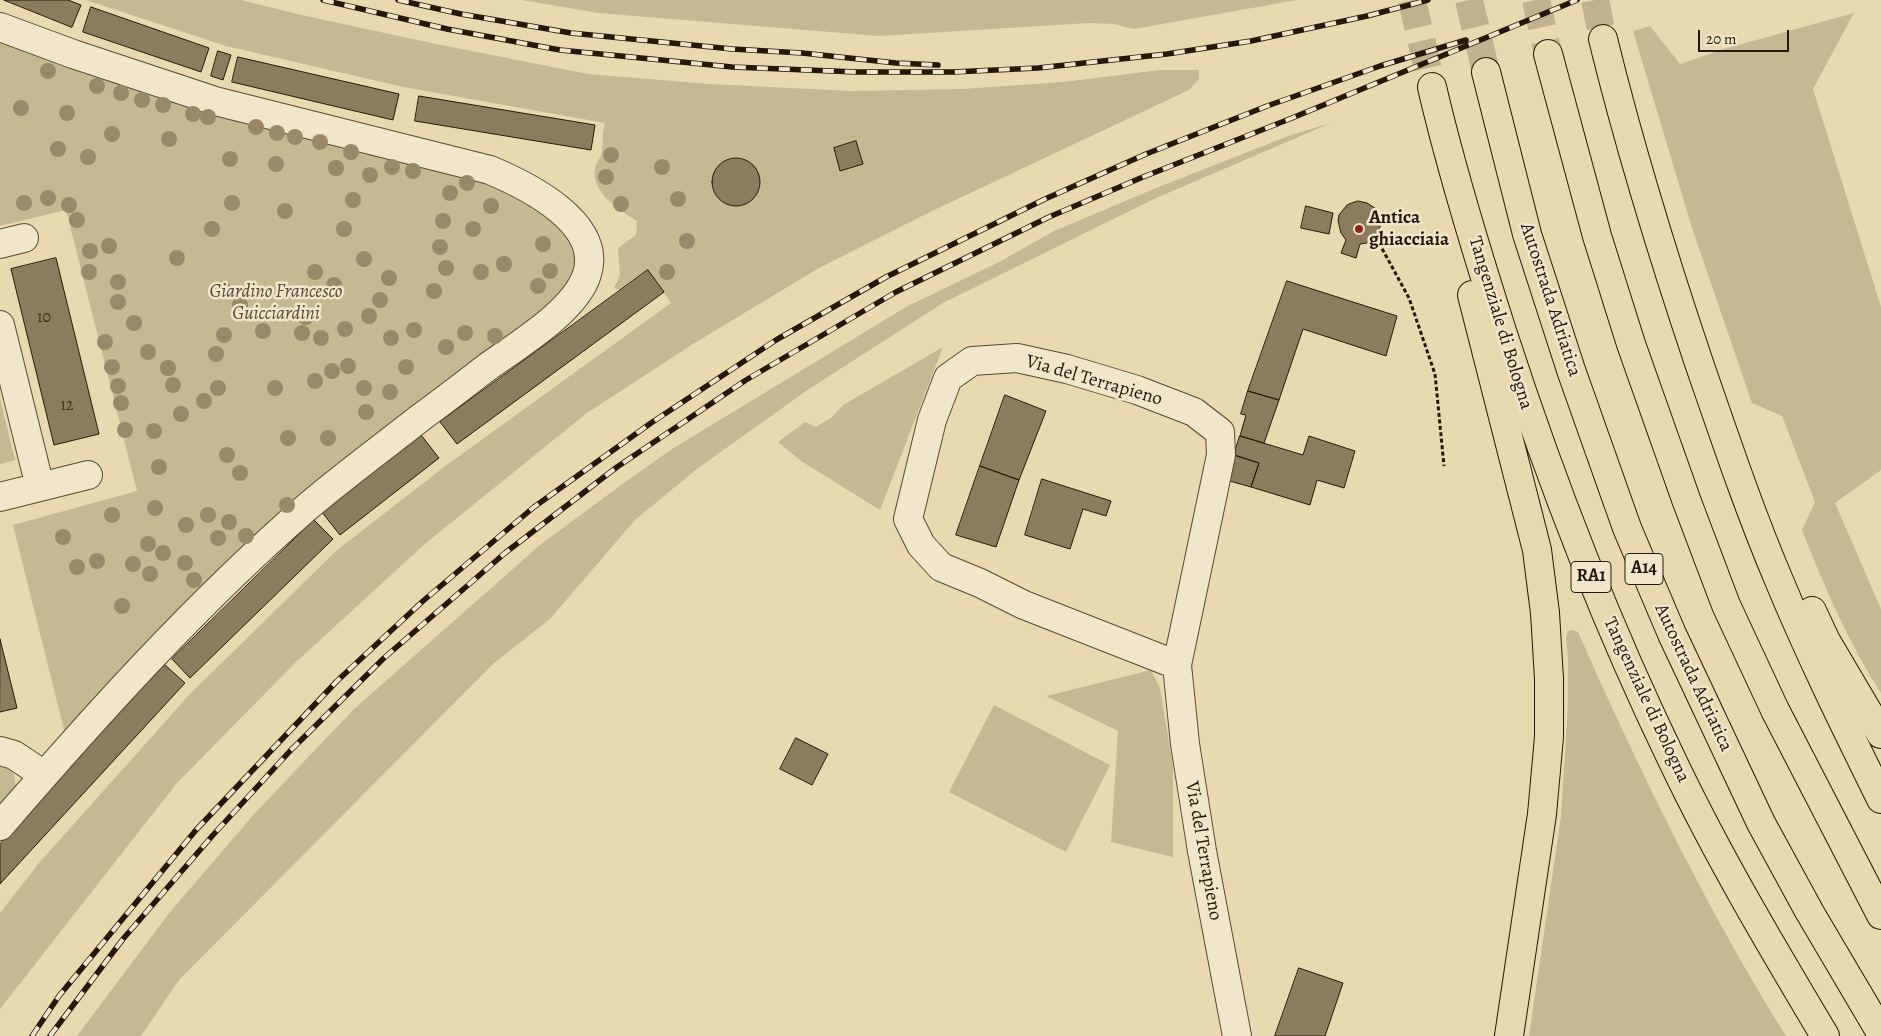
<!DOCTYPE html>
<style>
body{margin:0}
#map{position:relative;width:1881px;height:1036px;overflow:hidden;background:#e8d9b0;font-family:Alegreya,serif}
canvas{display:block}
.scale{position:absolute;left:1698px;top:30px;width:91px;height:22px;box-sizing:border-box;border:2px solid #271709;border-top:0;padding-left:6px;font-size:15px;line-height:18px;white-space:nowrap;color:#271709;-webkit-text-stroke:4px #f0e6cc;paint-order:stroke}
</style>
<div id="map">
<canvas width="1881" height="1036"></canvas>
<div class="scale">20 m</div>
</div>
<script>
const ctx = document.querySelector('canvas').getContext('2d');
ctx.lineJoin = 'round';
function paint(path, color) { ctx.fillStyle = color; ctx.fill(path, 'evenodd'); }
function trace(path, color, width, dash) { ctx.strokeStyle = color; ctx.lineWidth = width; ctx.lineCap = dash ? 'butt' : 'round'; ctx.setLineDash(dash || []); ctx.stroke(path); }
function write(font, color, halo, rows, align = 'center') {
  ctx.font = font + ' Alegreya,serif'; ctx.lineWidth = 5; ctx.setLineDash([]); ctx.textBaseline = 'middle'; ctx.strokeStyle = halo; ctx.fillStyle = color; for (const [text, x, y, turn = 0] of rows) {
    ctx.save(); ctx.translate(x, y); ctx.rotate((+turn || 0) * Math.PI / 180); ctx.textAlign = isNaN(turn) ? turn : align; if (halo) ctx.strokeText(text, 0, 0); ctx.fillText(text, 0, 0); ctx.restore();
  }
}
paint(new Path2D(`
 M86 0H241L306 16 436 44 588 74 709 84 851 91 963 89 1063 82 1160 70H1199V79L1189 90 930 212 819 268 693 344 587 413 426 543 295 663 177 783 0 1009V913L39 863 189 695 337 550 448 464 671 303 648 270 620 290 614 288 620 275 618 248 636 235 637 221C619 210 591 193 595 168 596 162 602 157 602 150 603 139 602 134 605 123L403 87 226 46Z
 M522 0H1297L1134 29 1114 24 1089 23 879 36 598 13Z
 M1854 13 1813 89 1881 307V470L1835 503 1881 609V693C1848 642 1824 586 1802 530L1815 502 1782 416 1752 403 1692 228 1633 31 1650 26 1680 64 1724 49Z
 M0 27 332 131 553 205 587 276 380 449 68 746 13 525 137 491 66 210 0 226Z
 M1331 123 1154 199 943 303 809 389 698 468 635 520 550 619 493 664 179 980 141 1036H77L170 912 255 813 354 709 540 545 621 485 672 449 906 307 1001 261 1054 231 1161 186 1291 135Z
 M943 347 880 510 801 461 778 442 805 422 816 427 832 417 843 405Z
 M0 398 15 460 0 464Z
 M1573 630 1578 632C1639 770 1706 908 1786 1036H1529L1561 816 1568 705V659L1566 637 1568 631Z
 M1151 670 1160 688 1173 766V857L1111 842 1118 731 1046 696Z
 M994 705 1110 765 1066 852 949 792Z
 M0 764H3L14 774 16 789 0 808Z`), '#c7b894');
const building = new Path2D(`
 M4 0H68L81 5 72 27Z
 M91 7 209 48 201 72 83 32Z
 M218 51 231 55 223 80 211 76Z
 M238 57 399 94 393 120 232 82Z
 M419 96 595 125 591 150 415 121Z
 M856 141 863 164 840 171 834 148Z
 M712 182a24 24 0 1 1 48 0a24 24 0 1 1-48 0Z
 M1358 201 1367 203 1375 208 1380 216 1381 225 1374 238 1367 243 1360 244 1356 258 1341 253 1346 240 1341 233 1338 221 1339 215 1347 205Z
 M1306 206 1333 213 1329 234 1301 228Z
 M56 258 99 434 54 445 11 269Z
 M648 270 664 292 457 444 440 422Z
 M1287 281 1397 316 1386 356 1303 329 1279 400 1248 391Z
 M1248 391 1279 400 1264 443 1240 436 1246 415 1241 414Z
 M1005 395 1046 411 1019 480 980 466Z
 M421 435 439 458 340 535 321 511Z
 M1240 436 1303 455 1309 436 1355 451 1344 488 1317 480 1310 505 1251 487 1259 463 1234 455Z
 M1234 455 1259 463 1251 487 1226 480Z
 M980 466 1019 480 996 547 956 535Z
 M1042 479 1111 501 1106 516 1083 509 1070 549 1025 535Z
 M314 520 333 539 190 678 172 659Z
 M0 639 17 708 0 712Z
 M164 664 185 683 0 884V844Z
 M796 738 828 754 812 785 780 769Z
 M1299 968 1343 983 1325 1036H1275Z`);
paint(building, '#8b7c60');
trace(building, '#271709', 1);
trace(new Path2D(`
 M1412 0 1432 87
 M1469 0 1486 72
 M1536 0 1548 54
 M1595 0 1603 39`), '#c1b28f', 28, [28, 14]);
const minor = new Path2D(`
 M0 27 73 54 215 101 490 170C528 186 603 223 587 274 576 311 516 346 486 368 464 385 442 402 420 418 382 448 342 477 306 508 195 605 96 715 0 826
 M0 244 24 238
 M0 325 40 487
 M0 497 88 475
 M1177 665 1024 605 980 583 941 567 921 545 908 519 932 420 948 378 972 361 1017 358 1067 369 1137 390 1194 412 1220 432 1221 455 1177 665 1185 744 1202 851 1237 1036
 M0 751 14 755 44 775`);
const highway = new Path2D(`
 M1603 39C1630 149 1663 256 1699 363 1724 435 1748 507 1778 578 1809 653 1845 726 1881 799
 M1548 54 1597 236 1631 344 1687 502 1726 605 1775 710 1881 915
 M1486 72 1527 234 1571 370 1627 528 1672 634 1761 823 1809 911 1881 1033
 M1432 87C1451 169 1476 250 1502 331 1550 479 1606 624 1674 764 1719 858 1772 947 1825 1036
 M1472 295 1537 550 1545 613 1549 679V737L1542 814 1509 1036
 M1812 611 1826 641 1881 734`);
trace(minor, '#574833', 30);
trace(highway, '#271709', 30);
trace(new Path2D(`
 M1379 243 1409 298 1435 374 1444 466`), '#271709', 3, [4, 2.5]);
trace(minor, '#f0e6cc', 28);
trace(highway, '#e8d9b0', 28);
const rail = new Path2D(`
 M323 0 447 29 560 50 732 67 857 72H953L1038 68 1167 54 1251 41 1367 16 1428 0
 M398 0 461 14 571 33 732 49 802 53 896 63 938 65
 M32 1036 59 996 196 830 337 681 423 601 534 507 651 423 776 340 886 277 1045 199 1146 154 1267 106 1380 66 1466 40
 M50 1036 123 939 213 835 290 751 384 658 505 553 617 467 746 380 896 292 1049 217 1143 177 1292 118 1577 0`);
trace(rail, '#271709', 5.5);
trace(rail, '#f0e6cc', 4, [11]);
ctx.fillStyle = '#98896b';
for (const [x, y] of [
 [48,71],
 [97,86],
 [121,93],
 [142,100],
 [163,105],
 [21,108],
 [67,113],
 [193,114],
 [208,117],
 [256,127],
 [277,133],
 [112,134],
 [295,137],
 [169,139],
 [320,142],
 [58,149],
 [351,152],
 [611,155],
 [88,157],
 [230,159],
 [276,164],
 [392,167],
 [662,167],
 [336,168],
 [413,171],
 [370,175],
 [606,177],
 [467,183],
 [450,193],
 [48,198],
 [678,199],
 [353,200],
 [24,203],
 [232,203],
 [621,204],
 [69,205],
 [491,206],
 [285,211],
 [77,220],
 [443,221],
 [212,229],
 [344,229],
 [473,229],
 [687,241],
 [543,244],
 [109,246],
 [440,247],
 [90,251],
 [177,258],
 [364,259],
 [504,264],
 [446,268],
 [550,271],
 [89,272],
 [315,272],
 [481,272],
 [667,272],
 [389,278],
 [118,282],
 [334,285],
 [538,286],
 [223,289],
 [434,291],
 [380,300],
 [118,302],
 [240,305],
 [369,316],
 [306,317],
 [134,323],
 [345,329],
 [414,330],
 [263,331],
 [302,333],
 [465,333],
 [224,335],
 [495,336],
 [321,338],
 [391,338],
 [105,342],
 [446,347],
 [148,352],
 [216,354],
 [348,366],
 [112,367],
 [406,367],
 [168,368],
 [332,371],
 [315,381],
 [173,385],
 [118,386],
 [218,388],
 [275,388],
 [364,388],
 [390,392],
 [204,401],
 [121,403],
 [366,412],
 [181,414],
 [125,430],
 [154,431],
 [288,438],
 [328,438],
 [227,455],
 [159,467],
 [240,473],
 [287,505],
 [155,508],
 [112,515],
 [208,515],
 [229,522],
 [186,525],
 [246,536],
 [63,537],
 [218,538],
 [148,544],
 [163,553],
 [97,561],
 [185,563],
 [133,564],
 [77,567],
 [150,574],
 [194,580],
 [122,606]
]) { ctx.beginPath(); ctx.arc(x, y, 8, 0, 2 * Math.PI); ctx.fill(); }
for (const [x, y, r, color] of [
 [1359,229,5,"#8f2418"]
]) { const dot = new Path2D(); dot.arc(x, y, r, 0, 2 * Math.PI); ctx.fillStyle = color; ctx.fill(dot); trace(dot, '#f0e6cc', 2); }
write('16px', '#40301f', null, [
 ["10",44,318],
 ["12",67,406]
]);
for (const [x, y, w] of [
 [1644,569,38],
 [1591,577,40]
]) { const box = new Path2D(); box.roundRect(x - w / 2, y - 15.5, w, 31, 4); ctx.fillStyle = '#f0e6cc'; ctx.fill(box); trace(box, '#271709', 1); }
write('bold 18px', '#271709', null, [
 ["A14",1644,569],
 ["RA1",1591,577]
]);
write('bold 19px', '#271709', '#f0e6cc', [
 ["Antica",1369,218],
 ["ghiacciaia",1369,240]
], 'left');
write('italic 19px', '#574733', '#f0e6cc', [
 ["Giardino Francesco",276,292],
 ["Guicciardini",276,314]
]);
write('19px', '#271709', '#f0e6cc', [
 ["Autostrada Adriatica",1550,300,72],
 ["Tangenziale di Bologna",1500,323,73],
 ["Via del Terrapieno",1094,381,16],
 ["Autostrada Adriatica",1693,678,65],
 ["Tangenziale di Bologna",1646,700,65],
 ["Via del Terrapieno",1203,851,80]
]);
</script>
